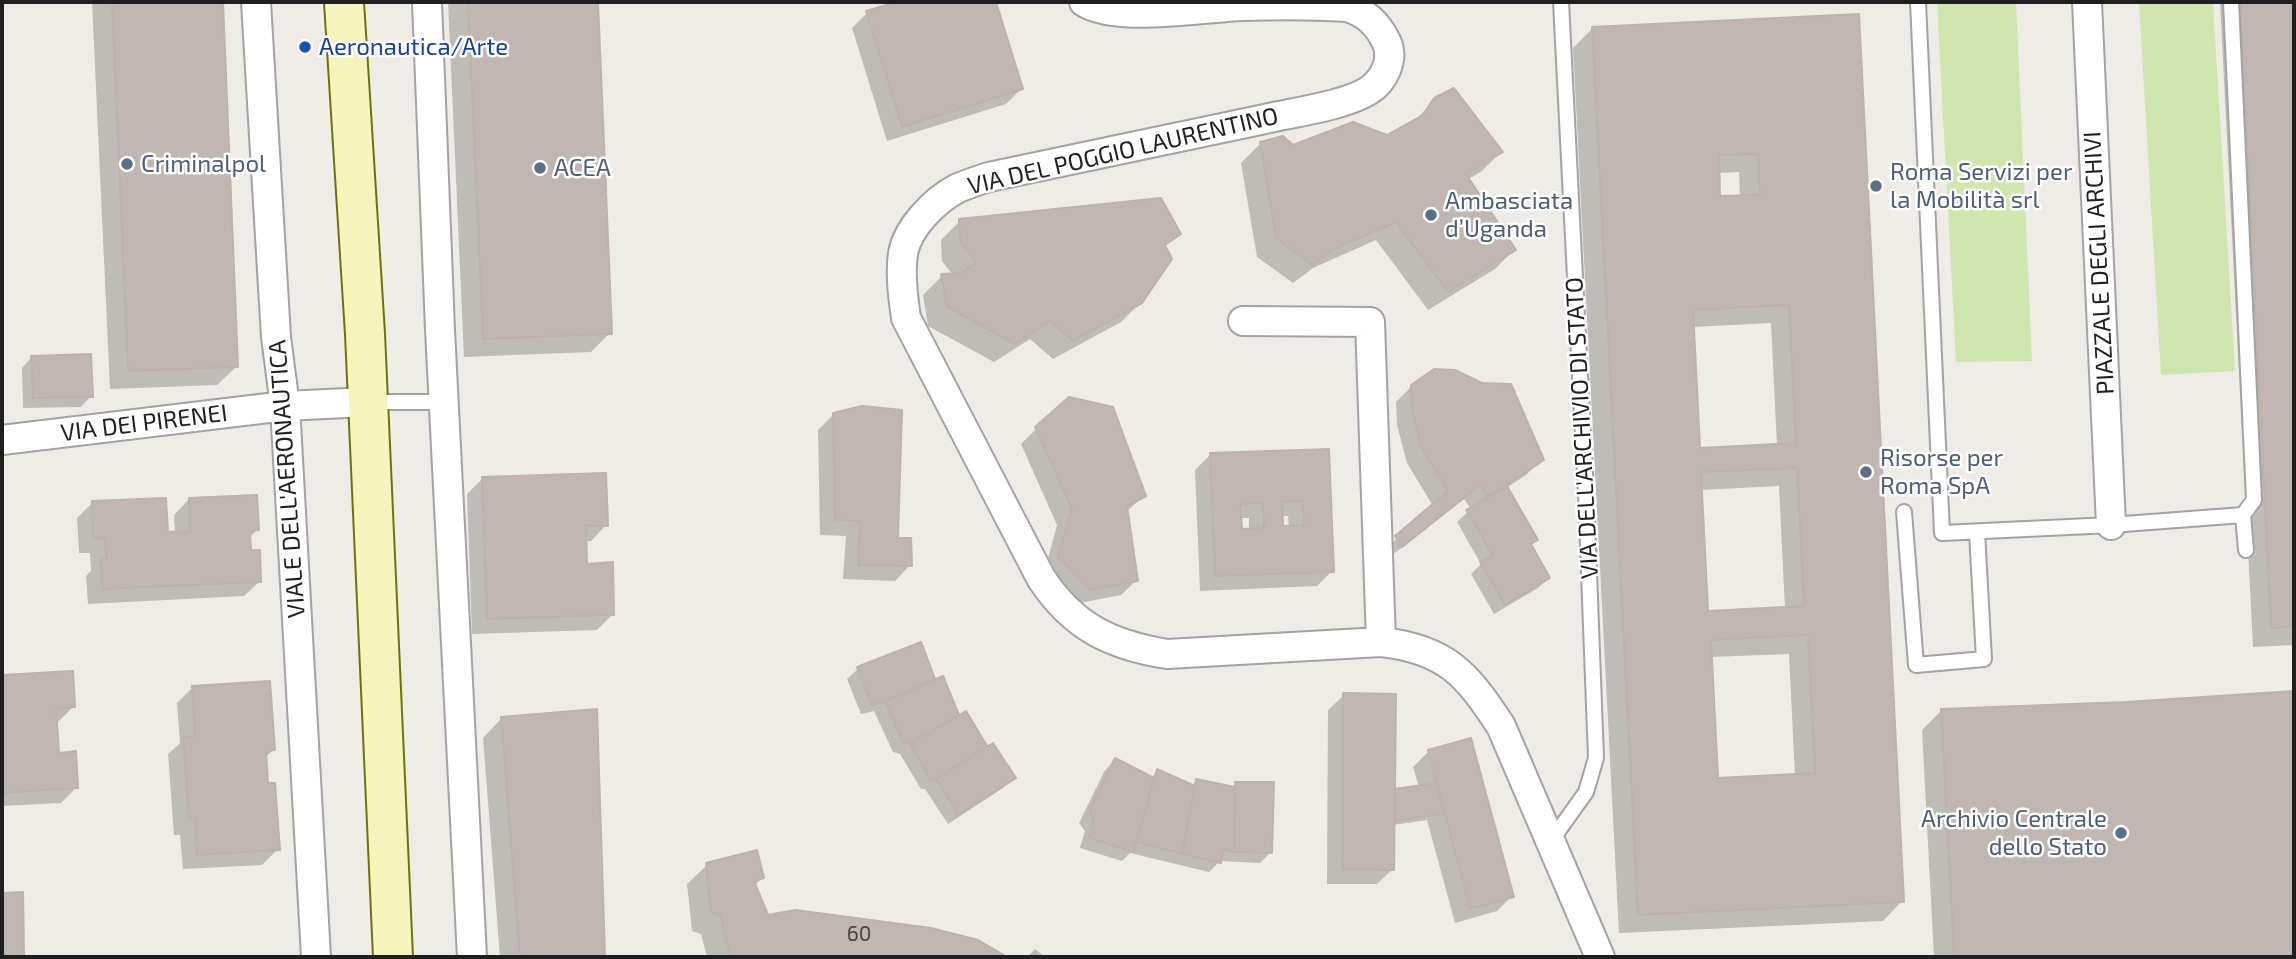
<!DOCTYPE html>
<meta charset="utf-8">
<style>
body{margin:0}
#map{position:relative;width:2296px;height:959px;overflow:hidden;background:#efebe6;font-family:"Exo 2",sans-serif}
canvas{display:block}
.frame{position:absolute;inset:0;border:4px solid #1f1f1f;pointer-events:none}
</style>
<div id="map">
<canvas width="2296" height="959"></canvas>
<div class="frame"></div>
</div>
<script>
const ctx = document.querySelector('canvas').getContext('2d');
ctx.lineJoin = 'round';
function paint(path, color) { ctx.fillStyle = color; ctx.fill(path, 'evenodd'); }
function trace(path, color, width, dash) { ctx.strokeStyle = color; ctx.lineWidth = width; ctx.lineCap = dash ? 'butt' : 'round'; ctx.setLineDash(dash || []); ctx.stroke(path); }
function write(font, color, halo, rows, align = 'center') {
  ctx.font = font + ' "Exo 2",sans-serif'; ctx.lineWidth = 5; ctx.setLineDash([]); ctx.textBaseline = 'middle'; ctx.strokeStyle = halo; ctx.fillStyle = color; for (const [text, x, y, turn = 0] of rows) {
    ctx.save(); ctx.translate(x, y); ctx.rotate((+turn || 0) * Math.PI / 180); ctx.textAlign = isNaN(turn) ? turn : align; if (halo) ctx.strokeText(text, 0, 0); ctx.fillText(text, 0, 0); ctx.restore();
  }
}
paint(new Path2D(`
 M1937 2H2016L2032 361 1956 362Z
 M2139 2H2213L2235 371 2161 375Z`), '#cfe6af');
paint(new Path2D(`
 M92 2H221L237 366 217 385 110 389Z
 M448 2H596L610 333 591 352 464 357Z
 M903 2H994L1021 89 1006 104 887 141 852 28 867 13Z
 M2220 2H2294V645L2253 647Z
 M1857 15 1902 901 1883 921 1619 933 1573 48 1593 28ZM1739 172 1740 197 1719 198 1718 173ZM1771 323 1777 446 1698 450 1692 327ZM1779 486 1785 609 1707 613 1700 490ZM1789 654 1795 776 1717 780 1710 657Z
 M1435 99 1501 152 1482 171 1467 180 1514 250 1495 269 1428 310 1376 240 1313 268 1293 283 1257 257 1241 163 1260 144 1293 147 1387 137 1413 123Z
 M960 221 1178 233 1164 247 1141 302 1121 322 1053 359 1030 339 994 362 928 326 923 295 942 276 953 275 942 261 941 240Z
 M32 357 91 396 81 407 23 408 22 368Z
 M1412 386 1542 459 1526 475 1506 488 1536 539 1529 546 1548 578 1538 588 1494 614 1471 574 1481 564 1457 522 1471 509 1464 499 1386 560 1381 553 1433 506 1407 463 1397 425 1396 402Z
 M833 415 910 565 895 581 843 579 846 536 820 535 818 430Z
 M1037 428 1144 496 1126 512 1137 580 1121 595 1074 604 1044 573 1057 525 1021 444Z
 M1327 451 1332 571 1317 586 1200 591 1195 470 1210 455ZM1281 516H1288L1289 528H1281ZM1240 518H1249V530L1240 531Z
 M482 479 606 525 591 541H584L585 566 613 614 597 630 472 634 467 494Z
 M189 499 257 530 249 538 250 552 260 581 244 596 88 604 86 576 91 571 90 553H79L77 518 92 503 166 534 175 533 174 515Z
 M920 645 934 681 942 678 959 717 965 713 986 749 1013 778 1003 788 948 824 925 789H921L900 754 893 752 874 711 861 714 847 679 858 669Z
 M71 673 73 707 58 722H55L57 755 76 788 61 803 2 806V677Z
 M192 688 273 750 265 758 266 785 278 849 262 865 183 869 180 835H174L168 754 180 743 177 703Z
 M2292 693 2294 731V957H1934L1922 730 1941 711 2126 703Z
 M1344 695 1393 791 1419 787 1413 767 1428 752 1512 896 1497 911 1455 923 1427 820 1393 825V869L1377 884H1327L1328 710Z
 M595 711 604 957H500L483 738 502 718Z
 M1115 760 1151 778 1158 771 1191 786 1197 781 1231 788 1236 783 1270 853 1260 863 1220 861 1209 872 1130 853 1122 861 1080 848 1085 831 1079 823 1105 770Z
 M707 865 762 878 754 886 767 917 977 942 1003 957H707L701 934 692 931 687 884Z
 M1035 949 1045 957H1027Z`), '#0003');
const building = new Path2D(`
 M112 2H223L238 367 128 371Z
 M468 2H598L612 334 483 339Z
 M897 2H996L1023 89 902 127 866 11Z
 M2240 2H2294V627L2271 628Z
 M1859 14 1904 902 1638 915 1592 27ZM1758 154 1760 195 1720 196 1719 155ZM1789 305 1796 443 1700 448 1693 310ZM1797 468 1804 606 1708 611 1701 472ZM1808 635 1815 773 1718 778 1711 640Z
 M1454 88 1503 152 1466 174 1516 250 1448 292 1396 222 1334 249 1313 265 1276 238 1260 142 1283 136 1293 145 1353 122 1387 135 1423 115 1434 98Z
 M1161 198 1181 234 1165 245 1172 259 1142 303 1073 341 1050 321 1015 344 947 307 941 274 961 273 976 262 960 242 959 219Z
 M91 354 93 397 33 398 31 356Z
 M1434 369 1455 370 1482 383 1511 384 1544 460 1488 497 1480 485 1402 547 1395 536 1448 491 1421 447 1412 409 1411 385Z
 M1069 397 1113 407 1146 496 1127 506 1138 581 1090 590 1058 557 1072 509 1035 427Z
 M862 406 902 410 898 538H911L912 566 858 565 860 521 835 520 833 413Z
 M1329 449 1334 572 1215 576 1210 453ZM1303 501 1304 525 1283 526 1282 502ZM1263 503 1264 528 1242 529 1240 504Z
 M606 473 608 526H586L587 564 613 562 614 615 487 619 482 477Z
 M1507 486 1538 540 1531 544 1550 578 1505 605 1480 562 1493 555 1466 510Z
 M257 495 259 530 250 531 251 550H260L261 582 102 589 101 559H106L105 538 93 539 92 501 166 498 168 532 190 531 189 498Z
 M921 642 935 679 885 702 871 705 857 667Z
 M73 671 75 707 56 709 59 753 76 751 78 788 2 793V675Z
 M943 676 959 715 910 744 903 742 885 702Z
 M270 681 275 750 266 751 268 783H275L280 850 197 855 195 820H189L183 737 195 736 192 686Z
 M2294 691V957H1954L1941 709 2126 702Z
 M1343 693 1396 694 1394 870 1342 869Z
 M597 709 605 957H520L501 717Z
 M966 711 987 746 936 779 931 780 910 744Z
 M1471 738 1514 897 1470 909 1428 750Z
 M993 743 1016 778 958 815 936 779Z
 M1115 758 1154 778 1134 852 1089 838 1094 820 1089 811Z
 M1157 769 1195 786 1182 854 1137 842Z
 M1196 779 1235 787 1234 852 1223 849 1221 863 1182 854Z
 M1235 782H1274L1272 853 1234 852Z
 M1436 783 1444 814 1395 821V789Z
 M757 850 764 878 754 881 768 915 795 910 931 928 978 940 1007 957H730L720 915 711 912 706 863Z
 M23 892 24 957H2V893Z`);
paint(building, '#c0b7b2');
trace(building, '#c0b1a9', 2);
const lane = new Path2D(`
 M1918 2 1942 533 2111 525 2243 515
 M2231 2 2254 500 2243 515
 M371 402H443
 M1904 512 1916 665 1984 659 1977 532
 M2243 515 2246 550
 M1551 841 1586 792 1596 758 1586 493 1561 2`);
const street = new Path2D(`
 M256 2 276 337 285 406 316 957
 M427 2 440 330 472 957
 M1084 2C1117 23 1203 7 1244 6 1278 5 1313 5 1347 7 1366 13 1377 23 1386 41 1395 59 1384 81 1368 91 1343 106 1295 112 1265 119 1173 139 1081 157 989 177 979 180 968 184 958 188 935 200 908 227 903 253 900 275 903 296 906 318L1041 578C1073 627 1111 645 1167 654L1381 642C1446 649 1467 674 1501 726L1600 957
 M2087 2 2111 525
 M1243 321 1370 322 1381 642
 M2 440 285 406 367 402`);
const secondary = new Path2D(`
 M344 2 365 334 393 957`);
trace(lane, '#a3a3a3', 18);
trace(street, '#a3a3a3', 32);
trace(secondary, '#6f710b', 42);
trace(lane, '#fff', 14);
trace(street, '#fff', 28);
trace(secondary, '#f6f4bd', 38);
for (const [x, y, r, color] of [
 [305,47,7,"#1a4fb4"],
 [127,164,7,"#5c6f8a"],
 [540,168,7,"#5c6f8a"],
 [1876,186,7,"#5c6f8a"],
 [1431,215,7,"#5c6f8a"],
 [1866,472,7,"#5c6f8a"],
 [2121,833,7,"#5c6f8a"]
]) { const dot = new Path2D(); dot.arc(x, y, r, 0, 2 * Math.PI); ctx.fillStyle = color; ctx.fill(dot); trace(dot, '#fff', 2.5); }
write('21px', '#474544', null, [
 ["60",859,934]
]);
write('24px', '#164399', '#fff', [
 ["Aeronautica/Arte",319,47]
], 'left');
write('24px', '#1f1f1f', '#fff', [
 ["VIA DEL POGGIO LAURENTINO",1123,151,-13],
 ["PIAZZALE DEGLI ARCHIVI",2099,263,-93],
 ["VIA DEI PIRENEI",144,423,-7],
 ["VIA DELL'ARCHIVIO DI STATO",1582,428,-93],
 ["VIALE DELL'AERONAUTICA",287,479,-94]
]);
write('24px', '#4e5e75', '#fff', [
 ["Criminalpol",141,164],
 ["ACEA",554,168],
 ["Roma Servizi per",1890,172],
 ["la Mobilità srl",1890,200],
 ["Ambasciata",1445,201],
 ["d’Uganda",1445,229],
 ["Risorse per",1880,458],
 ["Roma SpA",1880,486],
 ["Archivio Centrale",2107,819,"right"],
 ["dello Stato",2107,847,"right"]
], 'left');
</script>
